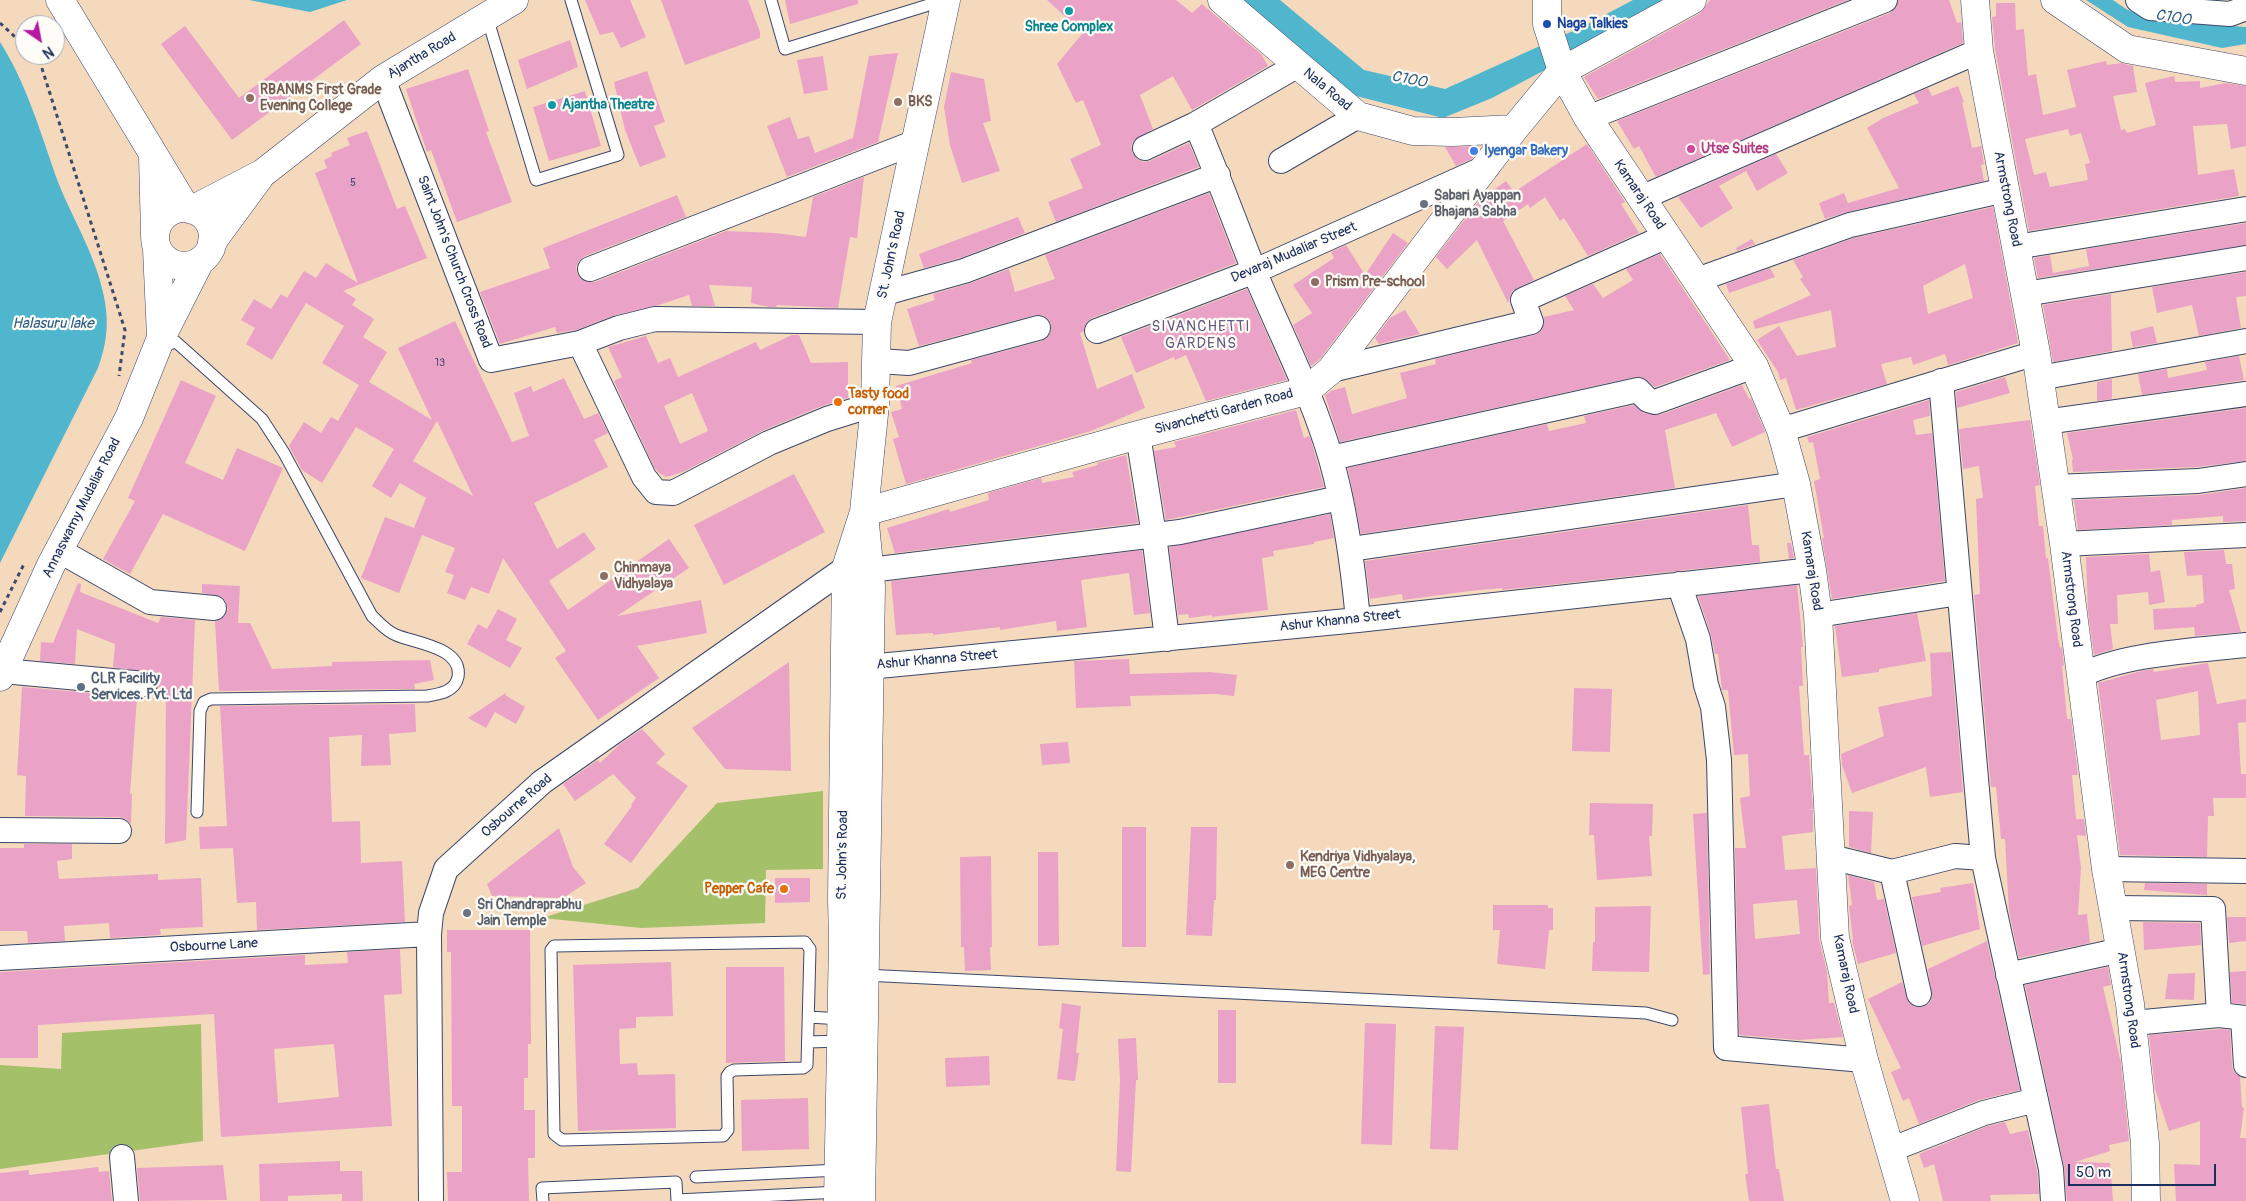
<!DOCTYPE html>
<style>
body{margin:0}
#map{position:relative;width:2246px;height:1201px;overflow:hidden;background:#f4d9bc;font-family:Pangolin,sans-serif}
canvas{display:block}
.north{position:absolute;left:15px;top:15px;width:50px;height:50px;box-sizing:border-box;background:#fdfcf7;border:1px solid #a3aaba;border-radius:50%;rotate:147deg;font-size:14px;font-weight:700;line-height:20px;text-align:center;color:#1b2f5e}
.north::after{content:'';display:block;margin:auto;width:18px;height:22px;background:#b5179e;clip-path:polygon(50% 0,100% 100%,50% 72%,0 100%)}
.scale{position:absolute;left:2068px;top:1164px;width:148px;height:22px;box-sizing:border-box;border:2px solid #1b2f5e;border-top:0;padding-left:6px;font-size:15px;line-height:18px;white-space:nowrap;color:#1b2f5e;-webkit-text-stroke:4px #fdfcf7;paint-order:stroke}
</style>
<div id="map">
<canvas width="2246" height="1201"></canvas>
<div class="north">N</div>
<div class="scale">50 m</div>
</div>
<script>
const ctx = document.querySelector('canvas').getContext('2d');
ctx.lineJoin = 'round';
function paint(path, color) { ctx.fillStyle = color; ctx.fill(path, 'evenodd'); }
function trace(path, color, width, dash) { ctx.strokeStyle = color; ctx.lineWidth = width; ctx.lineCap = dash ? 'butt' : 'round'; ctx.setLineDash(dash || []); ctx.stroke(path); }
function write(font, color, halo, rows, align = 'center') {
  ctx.font = font + ' Pangolin,sans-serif'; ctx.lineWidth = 4.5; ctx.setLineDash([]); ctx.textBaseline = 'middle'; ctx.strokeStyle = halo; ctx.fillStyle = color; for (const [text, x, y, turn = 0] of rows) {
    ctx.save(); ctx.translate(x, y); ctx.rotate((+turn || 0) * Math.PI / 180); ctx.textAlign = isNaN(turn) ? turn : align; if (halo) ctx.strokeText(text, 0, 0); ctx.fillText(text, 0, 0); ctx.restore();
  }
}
paint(new Path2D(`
 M823 791V869L766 870 765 923 641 928 542 918 638 888 717 803Z
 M201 1024 203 1141 0 1169V1065L61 1069 62 1033Z`), '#a4c169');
paint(new Path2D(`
 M249 0H347L310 12Z
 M1243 0H1280L1364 70 1445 89 1584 26 1633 0H1677L1492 98 1443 118 1356 96Z
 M2086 0H2113L2126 9 2151 20 2246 27V44L2222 48 2128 27Z
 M0 42C27 84 41 135 58 182 74 222 98 259 105 302 109 326 106 346 98 368L0 563Z`), '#4fb6cd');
paint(new Path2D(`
 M585 0H630L646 37 621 48 613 32 600 35Z
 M661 0H748L760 32V38L685 65Z
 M785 0H858V4L790 24Z
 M1047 0H1176L1192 13 1202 4 1261 54 1268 66 1192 110 1173 76 1140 95 1153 129 1134 140 1131 146 1133 154 1137 159 1143 162 1150 161 1189 143 1199 167 1056 222 1048 202 1083 188 1070 159 1101 145 1083 100 1076 103 1057 64 1083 33Z
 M1710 0H1848L1598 99 1584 77 1699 14Z
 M1898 0H1949L1957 23 1961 22 1963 43 1656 177 1639 146 1634 149 1617 121 1890 13 1896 8Z
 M1996 3H2015L2016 30 2024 29 2028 76 2036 74 2043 115 2076 107 2067 70 2106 61 2107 65 2121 63 2133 66 2137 92 2113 96 2121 130 2125 129 2127 133 2156 125 2145 83 2174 76 2175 82 2200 81V88L2226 83 2246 86V146L2231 149 2227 124 2193 126 2198 175 2234 169 2239 196 2029 231 1995 49 1992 17 1996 16ZM2068 129 2070 136 2081 133 2090 163 2085 164 2088 180 2050 187 2046 172 2034 175 2025 139Z
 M344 20 361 44 232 140 161 44 185 26 239 98Z
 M570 40 578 67 527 89 518 60Z
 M898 53 878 142 787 177 767 126 790 117 798 139 809 136 815 153 853 138 869 56Z
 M823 56 828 90 804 94 797 60Z
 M468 69 489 131 486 132 512 202 457 222 431 150 427 152 406 89Z
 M647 71 665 122 654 126 666 157 640 167 625 130 614 82Z
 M951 72 984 79 991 121 983 123 1000 171 962 183 950 145 944 107Z
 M1958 86 1964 102H1962L1972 148 1981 146 1984 164 1981 165 1984 181 1847 212 1825 219 1819 203 1844 193 1848 203 1899 188 1867 128 1883 118 1919 103 1914 94 1928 88 1932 96Z
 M585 91 601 146 549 161 533 107Z
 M367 131 397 209 405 206 427 258 343 291 356 299 352 305 374 319 363 337 387 352 369 382 432 420 398 348 455 321 512 442 529 436 514 393 531 386 533 392 564 378 584 419 598 413 608 433 594 440 608 467 534 503 557 549 584 532 596 549 549 581 568 610 669 539 689 568 617 616 701 600 707 633 637 646 659 678 598 720 555 658 566 651 503 558 489 594 471 587 465 600 447 593 454 575 445 572 455 548 422 535 399 593 361 578 385 517 414 528 426 498 400 483 391 498 372 486 394 449 356 427 322 483 302 470 289 446 304 422 321 433 331 417 338 421 359 385 322 363 344 326 306 303 272 360 246 344 255 328 241 320 254 299 271 309 281 294 287 298 304 271 316 278 326 263 358 283 315 173 327 168 324 160 332 156 331 153 350 145 347 138ZM437 421 473 496 413 461Z
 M1587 144 1625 202 1621 204 1639 233 1588 256 1564 218 1560 221 1545 197 1530 208 1528 204 1503 221 1534 280 1512 291 1508 303 1477 240 1447 269 1436 257 1480 200 1488 194 1506 181 1514 192Z
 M1478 146 1479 149 1472 159 1456 166 1445 147Z
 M1776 154 1788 173 1757 191 1746 171 1719 186 1733 208 1701 228 1678 197Z
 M864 177 857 238 850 237 838 308 777 305 776 307H769L751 303 752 287 709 285 715 306H692L689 295 659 305 616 315 576 330 557 333 555 327 500 344 480 292 550 268 543 248 677 195 686 217 585 256 579 261 576 267 577 274 581 279 587 282H595L726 231 775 233 806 237 813 197Z
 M1209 193 1236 263 1092 318 1086 323 1084 331 1080 333 1097 389 1132 374 1145 408 1091 431 906 484 893 439 899 437 891 412 902 409 896 386 972 363 971 360 1042 341 1048 337 1051 331V324L1047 318 1042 315H1035L919 346 907 309 935 300 933 294 968 284 1009 269 1015 292 1055 279 1045 255Z
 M1993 207 2018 343 1948 365 1945 354 1913 365 1911 357 1881 364 1887 384 1796 410 1786 378 1780 380 1778 372 1757 340 1779 326 1797 356 1836 347 1831 310 1755 329 1753 321 1811 295 1800 279 1803 277 1793 260 1854 238ZM1965 264 1973 298 1928 314 1923 286Z
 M1018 217 1025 233 960 258 924 268 919 254Z
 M2246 223V245L2038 278 2034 258 2050 255 2053 273 2089 266 2086 249Z
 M1393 233 1408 243 1320 359 1311 366 1293 325 1312 313 1293 285 1334 258 1331 252 1346 245 1365 275Z
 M1752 239 1755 244 1737 251 1736 248Z
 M1660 254 1730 360 1655 387 1642 377H1635L1340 442 1325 395 1331 391 1345 387 1352 414 1407 398 1400 373 1436 364 1435 359 1535 335 1541 331 1544 325V317L1574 310 1565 296 1593 284 1603 298 1633 280 1626 269Z
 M1770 268 1775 277 1729 293 1726 284Z
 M2246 272V296L2236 297 2241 328 2199 336 2192 305 2157 313 2152 287Z
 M1247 289 1287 380 1206 401 1186 355 1175 360 1174 357 1136 373 1121 337Z
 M2111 294 2112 351 2053 362 2043 305Z
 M1405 310 1420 334 1379 344 1375 338 1390 318Z
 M2153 326 2157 343 2133 347 2130 332Z
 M792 335H799L811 363 848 362V398L822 406 764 430 683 472 666 477 659 473 654 467 614 381 622 377 608 347 646 336 658 363 670 358 678 377 756 342 760 350ZM692 393 708 431 680 444 664 406Z
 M2239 356 2244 380 2142 395 2138 374 2167 369 2168 378 2207 370 2205 362Z
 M2005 377 2010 393 1957 408 1956 392Z
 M2112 379V399L2097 401V382Z
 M181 380 216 396 185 463 223 480 237 448 283 468 245 551 163 514 130 574 103 559 135 501 128 498Z
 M1742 385 1749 399 1751 398 1765 432 1732 447 1716 413 1665 430 1675 488 1361 534 1348 468 1547 424 1549 431 1586 423 1584 416 1634 405 1644 413 1660 415Z
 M1929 400 1930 416 1913 420 1916 435 1932 433 1945 581 1832 599 1822 538H1824L1814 481 1820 479 1813 442 1809 443 1807 437Z
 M2246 408V461L2197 467 2073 472 2072 460 2073 459 2067 433Z
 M1296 410 1304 438 1309 436 1311 440 1324 487 1166 520 1154 451 1176 447 1174 442Z
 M2030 420 2040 485 2035 486 2039 526H2043L2046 558H2048L2058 639 2060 648 2062 647 2064 666H2062L2067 719H2071L2078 775H2072L2076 819H2084L2086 836 2077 835 2081 868 2078 915 2087 914 2090 943 2019 958 2009 911 2005 839H2001L1996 787H1991L1974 595 1980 594 1976 499 1983 498 1979 466 1963 469 1959 429Z
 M1126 455 1138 523 895 553 887 528 949 509 950 512 989 500 988 493 1041 478 1042 483 1074 477 1072 472 1098 465 1097 463Z
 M794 474 825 532 724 585 694 525Z
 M2246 488V521L2223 522V516L2172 520V525L2078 530 2074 500 2199 495Z
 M1748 505 1752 545H1759L1760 562 1502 590V588L1470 591 1403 600 1402 594 1370 599 1365 561Z
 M1330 514 1334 538 1314 542V544L1273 551 1274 556 1262 558 1268 610 1212 617V615L1189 618 1188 614 1178 615 1169 547Z
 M1787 543H1791L1794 558 1789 559Z
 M1142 550 1150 613 1134 615 1129 573 1081 580 1087 627 1057 631 1056 621 1000 630V627L933 635V633L896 635 891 581Z
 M2224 550 2226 564H2232L2235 589 2229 590 2241 632 2195 636 2194 627 2154 630 2153 609 2196 607V605L2204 603 2202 575 2187 576 2184 552Z
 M2149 554 2151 572 2160 570 2165 602 2149 605 2148 592 2117 595 2118 624H2110L2113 649 2094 655 2088 611 2086 557Z
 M78 583 81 584 80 592 158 623 161 617 195 620 186 840 165 844 166 687H158V679L152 673 113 667 115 644 77 629 75 664 40 661 41 642 53 643Z
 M202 584 240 586 238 623H250L272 669 332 666V662L430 660 434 680 414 684 415 689 219 691 215 621 225 616 228 609 226 602 222 597 202 593Z
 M1797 585 1803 647H1801L1803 686H1799L1804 755H1809L1813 809 1808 810H1813V832L1782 836 1785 870 1816 868 1819 939 1827 972 1829 1003H1834L1843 1037 1798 1040 1739 1035 1735 848H1746L1740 798 1750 796 1748 754 1734 755 1728 690H1722L1718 654H1715L1711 635 1698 596ZM1797 900 1800 934 1755 939 1753 904Z
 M498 609 517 619 506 640 522 648 510 668 467 644 478 624 487 629Z
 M1917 613 1926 661 1879 669V672L1842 677 1835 626Z
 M1951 652 1963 792 1930 797 1926 767 1852 793 1842 765 1841 754 1884 736 1878 707 1932 696 1930 653Z
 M1129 659 1130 674 1210 672 1237 675 1234 696 1215 694 1130 696 1131 706 1076 708 1074 661Z
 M789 662 791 771 725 769 692 728Z
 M2208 663 2217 704 2246 699V722L2238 723 2241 774H2246V798H2213L2214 816H2208L2207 857 2120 855 2098 683 2141 671 2153 669 2154 672ZM2198 691 2200 735 2161 740 2156 700Z
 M22 687 137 697 130 794H132L131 824 126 819 119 817 25 816 26 776 17 775Z
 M1574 688 1612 689 1610 752 1572 751Z
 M507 692 505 695 525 707 516 724 495 712 486 728 468 718Z
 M415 704 416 732 389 734 391 765 361 766 362 735 329 737 332 822 360 821 361 863 402 861 405 922 257 930 256 902 237 903 233 848 200 849 199 827 227 826 220 706Z
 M642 729 665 754 656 763 688 786 631 863 604 844 632 806 631 805 636 798 613 774 575 801 563 784 598 760 600 763 620 744Z
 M1068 742 1070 763 1042 765 1040 744Z
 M1590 803 1653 804 1652 836H1649L1652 876 1597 880 1594 835H1589Z
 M1849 811 1873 812 1871 853 1849 847Z
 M1707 813 1710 974 1703 975 1693 814Z
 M1122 827H1146V947H1122Z
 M1191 827H1217L1216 900H1214L1212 936 1186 935Z
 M559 828 573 867 586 883 563 898 492 896 487 884Z
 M24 844H72V859L57 861 59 879 158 874V880L201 878 203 927 160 929 161 935 110 938 109 923 64 926 65 941 28 943 27 931H0V848H24Z
 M1038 852H1058L1059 945 1038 946Z
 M991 856 992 947H990L991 970 965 971 964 947H961L960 857Z
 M1848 875 1874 882 1877 900 1884 899 1896 953 1858 964 1852 940H1853L1849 906 1852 905Z
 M775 878H810V902L775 903Z
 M1973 883 1980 929 1922 946 1912 897 1941 892 1940 888Z
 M2145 883 2207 884V895L2144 890Z
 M1493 905H1548V908H1553V930H1549L1545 969 1497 964 1500 930H1493Z
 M1651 906 1649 972 1592 971 1593 942H1595V907Z
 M2227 917H2246V941L2229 943Z
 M2143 922 2200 923 2201 945 2144 950Z
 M447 930H530L531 1044H528V1078H524V1110H535V1158H528L529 1201H448L447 1172H462V1106H452L451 952H447Z
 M1987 941 2020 1090 1979 1100 1919 1124 1909 1098 1903 1101 1891 1072 1901 1068 1868 999 1902 982 1909 1003 1915 1007H1922L1929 1004 1932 998 1928 969Z
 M400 949 402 994 384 995 392 1126 221 1137 214 1014 38 1025V1058H0V972L305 955V965L348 963 347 952ZM334 1044 339 1097 278 1103 274 1049Z
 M671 962 673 1016 636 1017V1028L619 1029 620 1064 637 1063 638 1075 675 1074 676 1128 578 1131 573 965Z
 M726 967H784L785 1061 726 1063Z
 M2108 967 2111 985 2103 987 2121 1063 2129 1141 2109 1145 2110 1151 2075 1162 2110 1163 2113 1201H2067L2064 1166 2025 985Z
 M2246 971V1004L2232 1003 2230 972Z
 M2195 973 2194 1000 2165 999 2168 974Z
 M1062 1003 1081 1006 1076 1053H1079L1075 1081 1057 1079 1063 1029 1059 1028Z
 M1218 1010H1236V1083H1218Z
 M1365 1023 1396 1024 1392 1145 1361 1144Z
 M1435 1026 1464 1027 1458 1150 1430 1149Z
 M2222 1029 2230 1030 2232 1066 2234 1072 2240 1077 2242 1107 2244 1108 2240 1138H2246V1201H2176L2174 1164 2200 1165V1121L2169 1131 2155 1089 2149 1035Z
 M1136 1038 1138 1080H1136L1131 1172 1116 1171 1120 1081 1118 1039Z
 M989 1056 990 1085 946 1087 945 1058Z
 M808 1098 809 1149 742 1151 741 1100Z
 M1769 1104 1776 1169H1779L1784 1201H1749L1745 1174H1748L1741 1107Z
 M2005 1122 2010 1134 2028 1130 2037 1171 2039 1194 1990 1195 1991 1201H1943L1934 1164 1924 1168 1919 1154 1988 1126Z
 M340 1161V1171H362L363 1201H342V1194L288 1196V1201H260L259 1164Z
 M223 1165 227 1200 140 1201 137 1168Z
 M98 1167 99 1172 109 1171 112 1201H0V1173L29 1170V1175Z`), '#eaa3c6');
const lane = new Path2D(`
 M771 0 785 49 945 0
 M487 17 536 180 618 155 571 0
 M159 347 176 342 262 419 284 453 372 616C380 623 386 631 396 635 414 643 463 647 458 677 455 692 439 694 427 696L211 699 204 702 200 711 197 812
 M805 942 810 949 807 1065 803 1068 734 1070 730 1072 727 1076 728 1130 723 1136 562 1140 554 1134 551 950 554 946Z
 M864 975 1646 1013 1672 1020
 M809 1017 841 1019
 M809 1042 841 1041
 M696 1177 839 1170
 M677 1200 839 1192
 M543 1201 542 1188 676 1182 677 1201`);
const street = new Path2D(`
 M2138 0 2150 8 2230 14 2246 8
 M383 79 491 360 580 343 619 328 655 319 877 322
 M1588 118 1885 0
 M1196 124C1217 173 1235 223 1255 273 1280 333 1313 396 1331 459 1346 512 1353 566 1358 620
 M1145 148 1196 124 1298 65
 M1281 161 1358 116
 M1641 198 1979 51
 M2016 247 2246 209
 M590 269 916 142
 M1697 280 1850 225 2005 190
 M885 293 964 271 1218 175
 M2025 294 2246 258
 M1097 331 1255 271 1487 167
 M580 343 644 477 656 492 673 493 769 443 827 419 875 404
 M878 361 909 363 1038 328
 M1331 370 1531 322 1523 300 1667 236
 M2039 378 2246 341
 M1941 381 1983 858 2051 1169 2053 1201
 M2045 422 2246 394
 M1781 430 2036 353
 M1138 435 1154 535 1167 639
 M1331 458 1638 390 1648 400 1655 402 1754 366
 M2055 487 2198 481 2246 474
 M2064 544 2246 535
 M1351 549 1796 484
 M60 551 150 602 214 608
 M870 570 1180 532 1340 498
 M1679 584 1698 639 1706 685 1713 707 1719 760 1726 1048 1864 1060
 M1818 615 1959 593
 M868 667 1358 620 1812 570
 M3 671 145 684
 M2081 676C2119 654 2201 650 2246 645
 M0 830 119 831
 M1830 861 1843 860 1892 872 1919 994
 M2106 869 2246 871
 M1892 872 1955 856 1983 858
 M2113 908 2213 909 2219 1015
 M0 958 429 934
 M2008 975 2121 950
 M2243 1018 2246 1065
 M2133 1023 2219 1015 2246 1018
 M1890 1150 1984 1113 2036 1100
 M122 1157 126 1201
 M431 1201 429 934 431 913 446 869 542 782 846 568 860 567`);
const secondary = new Path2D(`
 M60 0 186 208
 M1222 0 1358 116 1413 131 1453 132 1514 129
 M1547 0V24L1562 71 1588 118 1754 366 1781 430 1796 484 1812 570 1818 615 1835 938 1864 1060 1905 1201
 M1975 0 1979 51 2036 353 2064 544 2106 869 2130 1004 2145 1143 2146 1201
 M2055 0 2127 49 2246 71
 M153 156 155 234
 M155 237a29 29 0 1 1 58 0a29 29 0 1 1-58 0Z
 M192 210 263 173 383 79 514 0
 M212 242 259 178
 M157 249 161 336
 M864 512 1138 435 1306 391 1331 370 1514 129 1562 71 1692 0
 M0 677 51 565 129 418 161 338 200 261
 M838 1201 843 940 842 899 846 568 864 512 875 404 877 322 946 0
 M861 1201 871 586 865 524`);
trace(lane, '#3c486c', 13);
trace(street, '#3c486c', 26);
trace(secondary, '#3c486c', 29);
trace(new Path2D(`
 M0 23 25 46
 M34 55 39 59 125 330 119 376
 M39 59 46 55
 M0 612 25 562`), '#3c486c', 3, [4, 4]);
trace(lane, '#fff', 11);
trace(street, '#fff', 24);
trace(secondary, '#fff', 28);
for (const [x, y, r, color] of [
 [1069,11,5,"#0f9aa8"],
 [1547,24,5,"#1a4fb4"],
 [250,98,5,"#8d6e63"],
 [898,102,5,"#8d6e63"],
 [552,105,5,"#0f9aa8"],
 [1691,149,5,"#d1479c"],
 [1474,151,5,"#3f7fe0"],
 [1424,204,5,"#6b7280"],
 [1315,282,5,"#8d6e63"],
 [838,402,5,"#e8710a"],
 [604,576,5,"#8d6e63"],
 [81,687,5,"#5c6f8a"],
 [1290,865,5,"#8d6e63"],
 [784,889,5,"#e8710a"],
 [467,913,5,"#6b7280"]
]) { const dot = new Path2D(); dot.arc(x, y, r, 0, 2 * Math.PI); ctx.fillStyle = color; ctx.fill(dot); trace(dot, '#fdfcf7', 2); }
write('11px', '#4f4c78', null, [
 ["5",353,183],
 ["13",440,363]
]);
write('bold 14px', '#164399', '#fdfcf7', [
 ["Naga Talkies",1557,24]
], 'left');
write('bold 14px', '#0d838f', '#fdfcf7', [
 ["Shree Complex",1069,27],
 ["Ajantha Theatre",562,105,"left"]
]);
write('14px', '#1b2f5e', '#fdfcf7', [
 ["Ajantha Road",422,56,-31],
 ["Nala Road",1327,90,40],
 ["Kamaraj Road",1639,195,56],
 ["Armstrong Road",2007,199,79],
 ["Devaraj Mudaliar Street",1294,253,-23],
 ["St. John's Road",892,255,-78],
 ["Saint John's Church Cross Road",454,262,69],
 ["Sivanchetti Garden Road",1224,412,-15],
 ["Annaswamy Mudaliar Road",82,508,-63],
 ["Kamaraj Road",1811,571,81],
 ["Armstrong Road",2071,599,83],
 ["Ashur Khanna Street",1340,621,-6],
 ["Ashur Khanna Street",937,660,-5],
 ["Osbourne Road",517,806,-41],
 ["St. John's Road",843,855,-89],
 ["Osbourne Lane",214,946,-3],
 ["Kamaraj Road",1845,974,78],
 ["Armstrong Road",2128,1000,82]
]);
write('bold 14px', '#785e54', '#fdfcf7', [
 ["RBANMS First Grade",260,90],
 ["Evening College",260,106],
 ["BKS",908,102],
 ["Prism Pre-school",1325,282],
 ["Chinmaya",614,568],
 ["Vidhyalaya",614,584],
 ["Kendriya Vidhyalaya,",1300,857],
 ["MEG Centre",1300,873]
], 'left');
write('bold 14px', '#b23c85', '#fdfcf7', [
 ["Utse Suites",1701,149]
], 'left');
write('bold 14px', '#366cbe', '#fdfcf7', [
 ["Iyengar Bakery",1484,151]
], 'left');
write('bold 14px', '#5b616d', '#fdfcf7', [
 ["Sabari Ayappan",1434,196],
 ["Bhajana Sabha",1434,212],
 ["Sri Chandraprabhu",477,905],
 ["Jain Temple",477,921]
], 'left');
write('bold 14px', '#c56008', '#fdfcf7', [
 ["Tasty food",848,394],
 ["corner",848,410],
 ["Pepper Cafe",774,889,"right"]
], 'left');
write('bold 14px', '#4e5e75', '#fdfcf7', [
 ["CLR Facility",91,679],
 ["Services. Pvt. Ltd",91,695]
], 'left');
write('italic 15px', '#2d5e85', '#fdfcf7', [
 ["C100",2173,18,9],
 ["C100",1409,80,11],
 ["Halasuru lake",53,324]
]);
ctx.letterSpacing = '1px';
write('15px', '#635882', '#fdfcf7', [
 ["SIVANCHETTI",1201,327],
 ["GARDENS",1201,344]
]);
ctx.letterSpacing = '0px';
</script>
